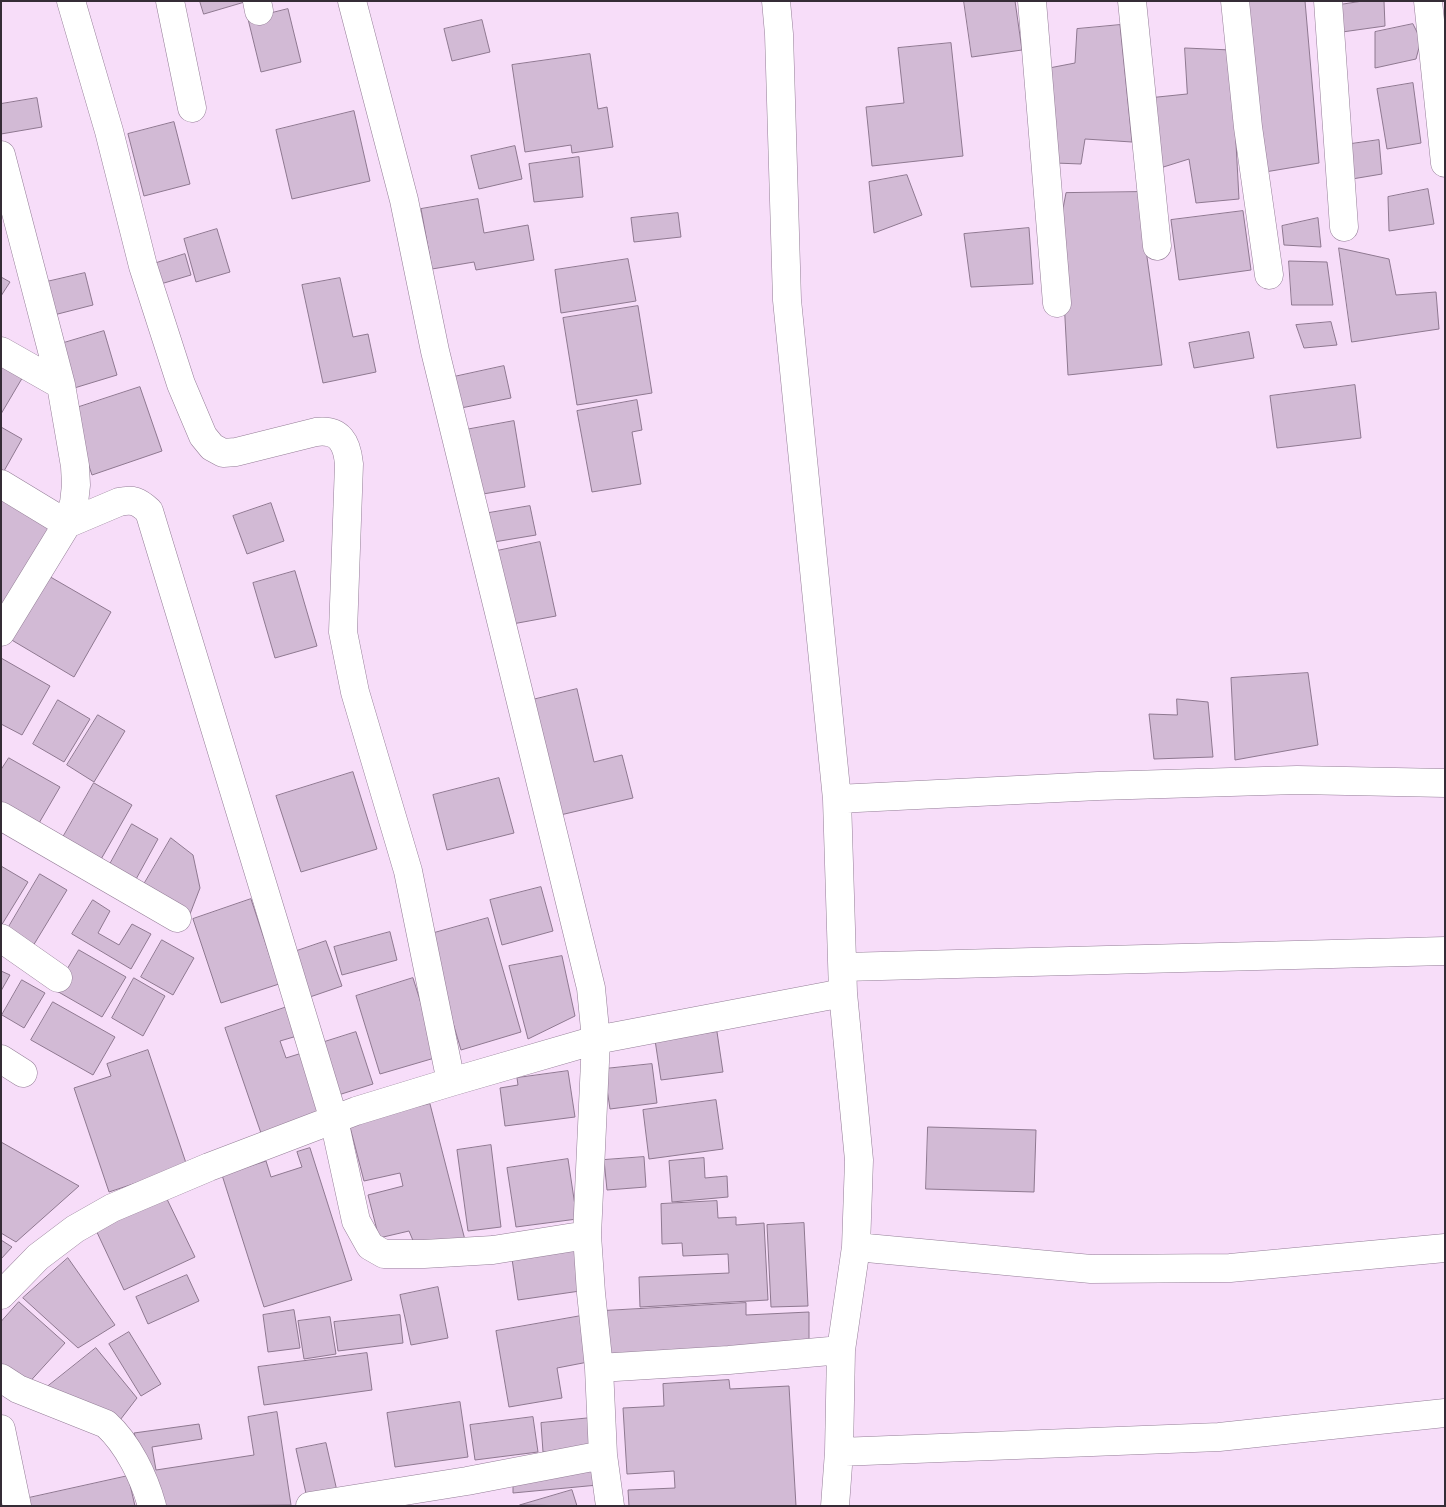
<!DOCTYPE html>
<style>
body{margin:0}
#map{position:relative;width:1446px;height:1507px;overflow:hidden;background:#f7ddf9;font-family:"Varela Round",sans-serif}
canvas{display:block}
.frame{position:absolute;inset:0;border:2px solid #352c36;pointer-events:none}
</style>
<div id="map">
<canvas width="1446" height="1507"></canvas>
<div class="frame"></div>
</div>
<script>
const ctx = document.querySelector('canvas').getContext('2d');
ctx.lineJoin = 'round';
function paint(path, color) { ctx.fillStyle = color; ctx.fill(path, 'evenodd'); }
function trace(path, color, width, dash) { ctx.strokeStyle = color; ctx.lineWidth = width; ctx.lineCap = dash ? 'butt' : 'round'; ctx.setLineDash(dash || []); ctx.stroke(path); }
const building = new Path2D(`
 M200 1H248L204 14Z
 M964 1H1015L1022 50 972 57Z
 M1247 1H1305L1319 163 1265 172Z
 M1363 1H1384L1385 26 1335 33 1333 6Z
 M288 9 301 62 261 72 248 19Z
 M482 20 490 52 452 61 444 29Z
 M1413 24 1421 40 1416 59 1375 68V32Z
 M1120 25 1132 142 1085 139 1081 164 1055 163 1044 69 1075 63 1077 29Z
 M951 43 963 156 872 166 866 107 904 103 898 48Z
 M1185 48 1231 50 1239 199 1196 203 1189 159 1157 169 1148 98 1187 94Z
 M590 54 598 109 607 107 613 147 572 153 571 145 525 152 512 65Z
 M1413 83 1421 143 1387 149 1377 89Z
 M37 98 42 127 1 134V104Z
 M354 111 370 181 292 199 276 130Z
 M174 122 190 184 144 196 128 134Z
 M1379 140 1382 174 1346 180 1344 145Z
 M515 146 522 179 479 189 471 156Z
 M579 157 583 197 534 202 529 164Z
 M907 175 922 215 874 233 869 182Z
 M1428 189 1434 224 1389 231 1388 197Z
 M1138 192 1162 365 1068 375 1060 224 1066 193Z
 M478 199 484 233 528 225 534 260 476 270 474 262 432 269 421 209Z
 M1243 211 1251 270 1179 280 1171 220Z
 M678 213 681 237 634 242 631 218Z
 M1318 218 1321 247 1284 245 1282 226Z
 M1029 228 1033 284 971 287 964 234Z
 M217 229 230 272 196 282 184 239Z
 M1339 248 1389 259 1396 295 1436 292 1439 329 1352 342Z
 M185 254 191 275 154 286 147 266Z
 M628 259 636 301 561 313 555 270Z
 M1289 261 1327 262 1333 305H1292Z
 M85 273 93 305 50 316 42 283Z
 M1 277 10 282 1 296Z
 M340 278 353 337 368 334 376 372 323 383 302 285Z
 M638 306 652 393 577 405 563 318Z
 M1331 322 1337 345 1304 348 1296 325Z
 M104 331 117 375 71 389 57 345Z
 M1249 332 1254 358 1194 368 1189 343Z
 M1 362 24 375 1 414Z
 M504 366 511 398 456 409 449 378Z
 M1355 385 1361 438 1277 448 1270 396Z
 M140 387 162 451 92 475 70 410Z
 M637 400 642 430 632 432 641 484 592 492 577 411Z
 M514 421 525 487 477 495 465 430Z
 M1 427 22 439 4 471 1 469Z
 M1 494 53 524 1 614Z
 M271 503 284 541 247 554 233 516Z
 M530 506 536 535 488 543 483 514Z
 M540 542 556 616 507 625 492 552Z
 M295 571 317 646 275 658 253 583Z
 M47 575 111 612 74 677 10 639Z
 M1 658 50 686 22 735 1 724Z
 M1308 673 1318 745 1235 760 1231 678Z
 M577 689 594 762 622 755 633 798 556 816 528 701Z
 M1177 699 1208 702 1213 757 1154 759 1149 714 1177 715Z
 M58 700 90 719 64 762 33 744Z
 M98 715 125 731 94 782 67 765Z
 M9 758 60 787 35 830 1 810V770Z
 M353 772 377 849 301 872 276 796Z
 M499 778 514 833 447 850 433 795Z
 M94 783 132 805 100 861 62 839Z
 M132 824 158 839 135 881 109 866Z
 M171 838 193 855 200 888 190 914 143 886Z
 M1 866 28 882 1 926Z
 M40 874 67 890 33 946 7 930Z
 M541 887 553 931 502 945 490 900Z
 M251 899 279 984 221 1003 193 919Z
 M93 900 110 911 98 933 119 945 132 924 151 934 131 969 72 934Z
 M488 918 521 1032 461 1050 427 935Z
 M390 932 397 960 342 975 334 947Z
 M162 940 194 958 173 995 141 977Z
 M326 941 342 986 304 999 288 954Z
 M79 950 126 977 102 1017 55 990Z
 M562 956 575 1016 528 1039 509 966Z
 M1 971 10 975 1 991Z
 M134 978 165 996 143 1036 112 1018Z
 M413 978 438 1057 380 1074 356 996Z
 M22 980 45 993 24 1028 2 1015Z
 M53 1002 115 1037 93 1075 31 1040Z
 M287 1007 297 1036 280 1041 286 1058 302 1053 324 1115 262 1136 225 1028Z
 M356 1032 373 1084 332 1097 315 1045Z
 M717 1032 723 1072 661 1080 655 1040Z
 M148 1050 187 1166 109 1192 74 1088 111 1076 107 1064Z
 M652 1064 657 1103 610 1109 604 1069Z
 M568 1071 575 1117 505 1126 500 1088 518 1085 517 1078Z
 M716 1100 723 1149 649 1159 643 1110Z
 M430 1104 465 1240 417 1250 409 1231 379 1238 368 1195 403 1186 400 1173 364 1181 349 1123Z
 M928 1127 1036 1130 1034 1192 926 1189Z
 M1 1142 79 1186 16 1242 1 1233Z
 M491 1145 501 1227 468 1231 457 1150Z
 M310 1148 352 1280 264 1307 222 1175 266 1161 271 1177 302 1167 297 1152Z
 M644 1157 646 1187 607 1190 604 1160Z
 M704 1158 705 1178 727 1176 728 1197 672 1202 669 1161Z
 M568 1159 577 1219 516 1227 507 1168Z
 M165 1195 195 1257 124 1290 95 1228Z
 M717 1201 718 1218 736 1217V1225L764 1223 768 1300 640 1307 639 1277 729 1273 728 1254 683 1256 682 1243 662 1244 661 1204Z
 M804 1223 808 1306 771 1307 767 1225Z
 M1 1240 12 1247 1 1259Z
 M581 1249 587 1290 518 1300 512 1259Z
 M68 1258 115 1325 78 1348 23 1298Z
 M187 1275 199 1301 148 1324 136 1297Z
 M438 1287 448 1338 411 1345 400 1295Z
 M19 1302 65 1343 25 1387 1 1365V1322Z
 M746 1303V1315L809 1312V1345L607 1356 603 1311Z
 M294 1310 300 1348 268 1352 263 1315Z
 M400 1315 403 1343 338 1351 334 1322Z
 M581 1316 588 1362 557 1368 562 1398 509 1407 496 1331Z
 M330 1317 336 1354 304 1359 298 1321Z
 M129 1332 161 1384 141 1396 109 1344Z
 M96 1348 137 1398 117 1424 47 1387Z
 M367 1353 372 1390 264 1405 258 1367Z
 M729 1380 730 1389 789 1386 796 1506H629L628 1490 675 1488 674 1471 627 1474 623 1408 664 1406 663 1384Z
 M460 1402 468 1457 395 1467 387 1413Z
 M277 1412 291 1505 159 1506 134 1433 199 1424 202 1439 152 1447 156 1470 254 1455 248 1417Z
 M533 1417 538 1452 475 1460 470 1425Z
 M591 1418 594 1448 543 1452 541 1423Z
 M326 1443 337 1491 307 1498 296 1449Z
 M594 1460 598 1485 513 1493V1477Z
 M128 1476 135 1506H25L24 1499Z
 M572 1490 577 1506 520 1505Z`);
paint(building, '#d2bad5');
trace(building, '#8e7890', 1);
const minor = new Path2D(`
 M71 1 109 131 143 266 181 384 203 436 212 447 223 453 236 452 316 432C340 429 347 443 349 464L343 632 355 692 408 871 451 1082
 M170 1 192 108
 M257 1 259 11
 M352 1 404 200 435 351 591 988 596 1040 587 1235 591 1293 599 1368 603 1455 610 1506
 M776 1 779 34 787 300 837 799 843 993 859 1160 856 1247 841 1350 839 1452 835 1506
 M1032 1 1057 303
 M1132 1 1157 246
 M1235 1 1248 127 1269 275
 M1328 1 1344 227
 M1428 1 1445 163
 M1 155 61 385 75 466 76 485 74 503 67 524 1 632
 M1 351 61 385
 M1 484 67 524 119 502C133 499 138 501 149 511L334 1120 356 1221 370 1246 384 1254H424L493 1250 587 1235
 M837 799 1098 786 1297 780 1445 783
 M1 816 177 918
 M1 938 58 978
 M844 967 1445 951
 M1 1059 23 1073
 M856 1247 1091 1269 1230 1268 1445 1248
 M1 1295 38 1257 75 1229 112 1208 209 1167 356 1111 451 1082 596 1040 843 993
 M599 1368 729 1360 841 1350
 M1 1378 18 1389 106 1424C128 1444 144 1477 152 1506
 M1 1429 17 1506
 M839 1452 1219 1437 1445 1413
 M310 1506 467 1481 603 1455`);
trace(minor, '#947e97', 29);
trace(minor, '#fff', 28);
</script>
